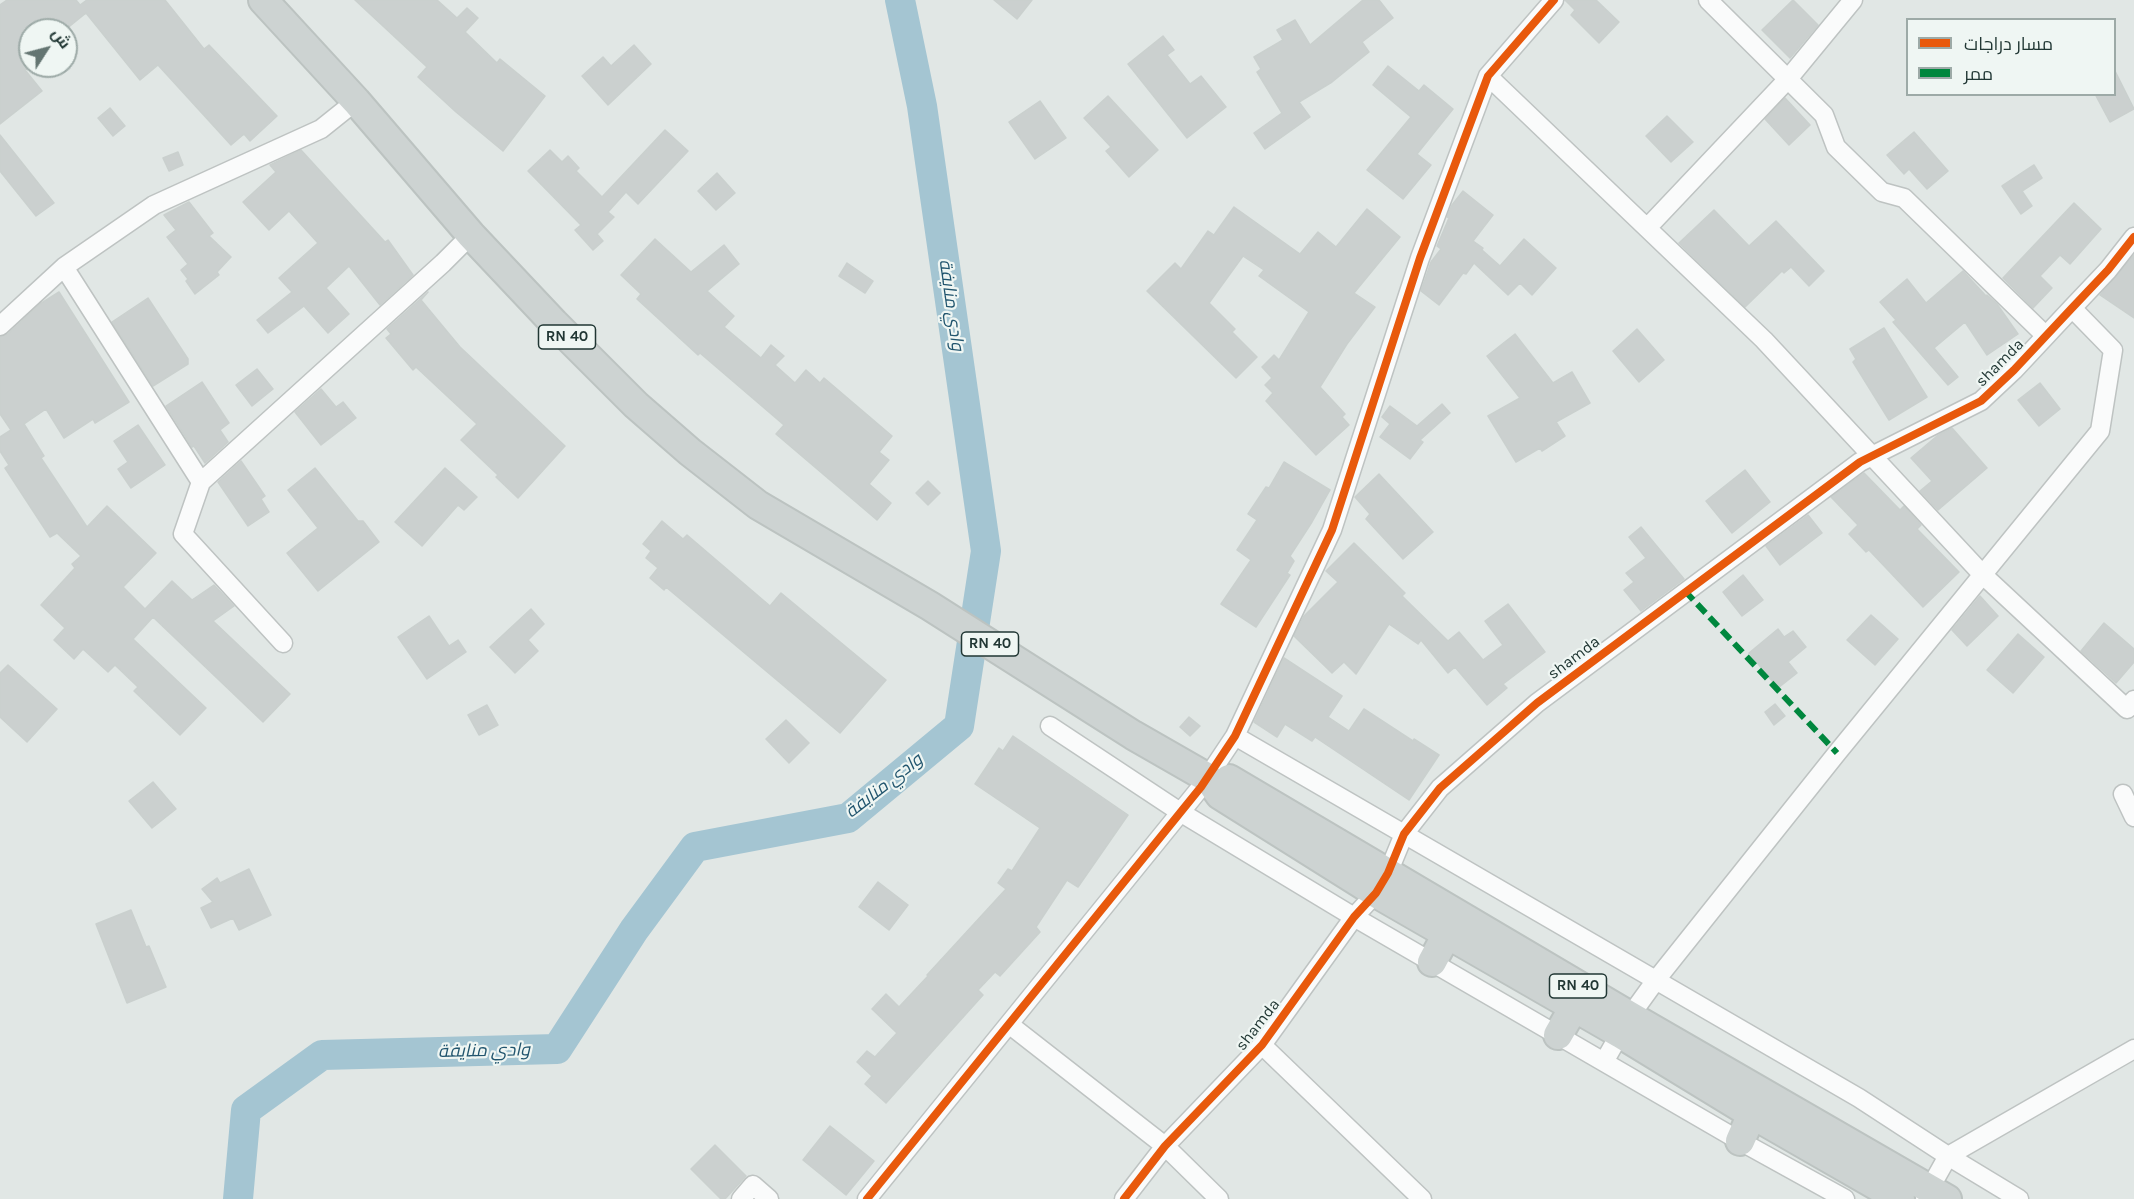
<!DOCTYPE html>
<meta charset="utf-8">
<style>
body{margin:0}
#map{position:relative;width:2134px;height:1199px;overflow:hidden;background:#e1e7e5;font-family:Karla,Cairo,sans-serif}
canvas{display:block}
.legend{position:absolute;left:1906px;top:18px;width:210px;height:78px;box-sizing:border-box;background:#eff6f3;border:2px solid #9daaa7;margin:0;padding:8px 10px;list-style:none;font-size:18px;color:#213734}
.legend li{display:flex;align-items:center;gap:12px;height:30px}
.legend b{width:30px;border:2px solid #9daaa7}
.north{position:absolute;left:18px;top:18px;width:60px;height:60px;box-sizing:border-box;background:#eff6f3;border:2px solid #9daaa7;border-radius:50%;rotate:54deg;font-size:16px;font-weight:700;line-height:24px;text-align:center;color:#213734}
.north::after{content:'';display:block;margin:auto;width:21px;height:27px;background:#647572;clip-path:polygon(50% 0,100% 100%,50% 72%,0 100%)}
</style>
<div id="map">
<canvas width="2134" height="1199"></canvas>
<ul class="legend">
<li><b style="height:8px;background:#e8590c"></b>مسار دراجات</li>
<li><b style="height:8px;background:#00873e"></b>ممر</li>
</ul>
<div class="north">ش</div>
</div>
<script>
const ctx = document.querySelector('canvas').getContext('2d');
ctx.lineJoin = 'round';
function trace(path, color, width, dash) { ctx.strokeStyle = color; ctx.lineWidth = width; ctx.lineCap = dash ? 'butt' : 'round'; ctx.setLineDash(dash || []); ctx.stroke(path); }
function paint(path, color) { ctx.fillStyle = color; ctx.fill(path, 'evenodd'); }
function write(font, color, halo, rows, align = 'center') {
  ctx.font = font + ' Karla,Cairo,sans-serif'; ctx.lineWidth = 4.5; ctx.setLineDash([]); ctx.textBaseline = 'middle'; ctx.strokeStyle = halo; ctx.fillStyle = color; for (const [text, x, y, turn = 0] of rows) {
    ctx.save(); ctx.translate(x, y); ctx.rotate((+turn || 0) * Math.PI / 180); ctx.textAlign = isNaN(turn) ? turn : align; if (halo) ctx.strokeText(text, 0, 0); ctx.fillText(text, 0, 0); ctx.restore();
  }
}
trace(new Path2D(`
 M238 1199 246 1110 322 1055 557 1049 634 930 695 847 848 818 959 726 986 551 922 106 900 0`), '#a4c5d2', 30);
const building = new Path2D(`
 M7 0H76L80 5 87 0H165L204 49 209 45 277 116 250 141 244 134 231 145 158 65 140 80 86 13 65 30H30V67L25 70 42 91 0 124V5Z
 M355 0H437L457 18 467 8 478 18 465 32 497 63 500 59 545 96 503 151 456 112 418 77 427 67Z
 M994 0H1032L1017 19Z
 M1363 0H1379L1393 18 1362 42 1369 52 1332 82 1299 102 1310 117 1265 149 1254 133 1282 113 1257 72 1261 69 1254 57 1283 40 1277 30 1295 20 1310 45Z
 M1565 0H1596L1619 22 1599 43 1571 15 1575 10Z
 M1793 0 1818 25 1790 58 1762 30Z
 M1163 36 1174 50 1167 55 1190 84 1201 76 1226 107 1187 138 1128 64Z
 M634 45 651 64 608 105 582 76 603 57 611 66Z
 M1388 66 1419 91 1424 85 1453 109 1417 154 1431 165 1403 199 1367 170 1411 117 1373 85Z
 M2115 71 2134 109 2110 122 2095 94H2115Z
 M1108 96 1158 150 1129 177 1106 151 1111 147 1084 118Z
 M1785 98 1810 125 1789 145 1765 119Z
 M1040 101 1066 138 1035 159 1009 122Z
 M110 108 125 126 113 136 98 118Z
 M1667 116 1693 142 1671 162 1646 136Z
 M665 130 688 151 638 204 626 192 608 212 614 217 597 234 603 241 593 250 575 230 581 225 528 171 550 150 562 162 568 156 579 168 576 171 602 197Z
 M1914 132 1948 171 1927 189 1909 169 1904 174 1887 155Z
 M0 135 54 203 36 216 0 171Z
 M301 150 385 242 388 240 413 275 380 305 349 266 326 288 349 314 328 333 304 306 268 333 257 320 292 292 279 278 318 243 289 211 269 230 243 202 276 172 270 165Z
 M178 152 183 165 169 171 163 158Z
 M2034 165 2042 178 2022 191 2032 206 2021 214 2002 186Z
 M717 173 735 193 716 210 698 191Z
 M1463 191 1493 215 1473 241 1483 248 1482 250 1500 266 1524 239 1556 268 1532 295 1520 283 1508 295 1474 263 1466 274 1463 273 1439 305 1421 291 1431 262 1441 249 1437 246 1449 218 1447 217 1452 205Z
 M189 202 213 233 209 236 231 257 217 272 219 275 195 294 186 281 188 279 181 270 188 264 167 237 176 230 164 215Z
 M2074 203 2101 229 2070 264 2060 255 2040 276 2052 288 2033 308 2003 278Z
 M1234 207 1300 254 1318 232 1336 247 1367 209 1400 237 1354 293 1375 307 1347 344 1320 387 1345 414 1342 417 1349 425 1316 455 1266 401 1273 393 1265 385 1272 378 1262 367 1274 355 1279 360 1309 312 1259 276 1264 270 1243 256 1209 303 1235 329 1232 332 1257 357 1236 378 1147 291 1175 263 1181 269 1208 231 1214 235Z
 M1714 210 1749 246 1776 221 1824 271 1809 286 1791 267 1784 273 1782 271 1745 307 1679 243Z
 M655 239 691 272 724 245 739 264 707 291 734 316 724 327 761 358 771 345 784 356 775 365 795 383 806 370 820 383 824 378 892 436 879 452 889 460 869 484 891 503 877 520 776 434 784 425 700 353 698 355 637 299 641 294 621 275Z
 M2134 255V318L2100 295Z
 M847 263 873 281 865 293 839 276Z
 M1963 271 1986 296 1987 295 1997 304 2018 334 1987 355 1965 322 1934 348 1958 377 1948 385 1893 322 1896 320 1880 302 1907 279 1926 303Z
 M59 292 129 402 95 423 93 419 64 438 46 409 24 424 44 456 41 458 87 527 107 506 156 553 123 587 145 609 172 581 192 600 214 585 234 606 213 621 290 694 263 722 153 617 133 639 206 708 180 735 134 691 138 687 115 665 108 672 83 649 74 659 54 640 65 628 41 605 75 568 72 564 81 556 57 533 50 537 5 468 9 465 0 451V437L11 430 0 414V337L8 334 40 304Z
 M428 292 421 300 460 347 565 446 518 498 496 477 498 475 461 440 477 424 416 367 413 370 386 338 391 334 387 329Z
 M148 298 188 359V364L153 386 112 322Z
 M1884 328 1927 397 1889 420 1853 362 1856 359 1850 349Z
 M1637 329 1664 360 1639 382 1613 351Z
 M1515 334 1553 383 1572 372 1590 403 1556 422 1565 436 1542 451 1540 448 1516 462 1488 416 1520 398 1487 356Z
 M257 369 273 389 252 406 236 385Z
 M202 382 229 423 220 430 228 442 205 463 194 446 192 447 166 406Z
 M2040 383 2060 409 2039 426 2018 400Z
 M321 389 336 407 343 402 356 418 321 445 295 412Z
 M1442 404 1450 413 1420 440 1423 442 1410 459 1380 437 1390 424 1382 417 1390 406 1417 426Z
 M138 425 165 465 131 488 118 469 128 462 114 441Z
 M1952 428 1987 468 1938 510 1920 491 1932 481 1911 458 1937 436Z
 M241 461 265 496 261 499 269 512 248 526 218 482Z
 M1284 462 1330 490 1312 522 1290 556 1294 561 1287 573 1290 575 1256 627 1221 604 1251 560 1237 550 1257 520 1248 514 1266 487 1269 488Z
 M315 468 358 521H363L379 542 318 591 287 553 318 528 288 490Z
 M445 468 477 497 464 510 458 505 422 546 395 522Z
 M1745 470 1770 502 1732 533 1706 501Z
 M1864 473 1900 510 1904 506 1921 525 1917 529 1959 572 1923 607 1869 550 1866 552 1849 534 1858 525 1831 497Z
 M1379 474 1433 532 1403 559 1366 519 1370 514 1355 497Z
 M928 481 940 493 928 505 916 493Z
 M1808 515 1822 533 1780 565 1766 546Z
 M662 521 683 539 687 535 770 606 781 593 886 680 840 733 666 587 664 590 650 578 658 568 646 558 651 551 643 544Z
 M1641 527 1684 579 1641 611 1624 590 1634 582 1626 573 1646 558 1629 537Z
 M1354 543 1405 593 1402 596 1448 641 1459 632 1483 660 1503 645 1485 621 1508 604 1545 652 1503 684 1507 688 1487 705 1455 667 1448 673 1421 640 1418 644 1389 624 1356 674 1344 662 1332 673 1294 636 1304 616 1338 582 1326 571Z
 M1743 575 1763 600 1742 616 1723 592Z
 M1980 596 1998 616 1967 646 1952 630Z
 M531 609 544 624 528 640 538 651 515 673 490 647Z
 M1871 615 1898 639 1875 665 1847 640Z
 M429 616 449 646 458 640 466 652 427 679 398 637Z
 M2104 623 2134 649V662L2116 683 2081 651Z
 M1778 629 1784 637 1793 631 1806 647 1788 662 1797 673 1778 688 1749 653Z
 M2018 634 2044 657 2013 693 1987 670Z
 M1284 658 1342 696 1328 717 1349 731 1364 709 1413 741 1414 739 1439 755 1409 800 1315 737 1312 741 1285 724 1277 737 1254 722Z
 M8 665 57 709 27 742 0 717V673Z
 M1775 704 1785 716 1774 725 1765 712Z
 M487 705 498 725 479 735 468 715Z
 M1189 717 1200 726 1190 736 1180 727Z
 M786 720 809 743 789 763 766 739Z
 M1013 736 1128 815 1078 887 1067 880 1036 927 1040 932 1000 976 995 972 978 990 983 995 886 1103 865 1084 872 1076 857 1062 867 1051 875 1057 897 1033 872 1009 886 994 899 1007 928 976 927 975 1006 889 998 883 1008 869 1012 871 1040 828 975 784 999 748 1003 751Z
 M153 782 176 809 152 828 129 801Z
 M249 869 271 915 239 930 233 918 211 928 201 908 213 902 202 889 217 878 220 883Z
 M878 882 908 905 889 930 859 907Z
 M131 910 146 947 149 946 166 987 127 1003 96 924Z
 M830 1126 874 1161 846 1195 803 1160Z
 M715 1145 746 1176 725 1199H721L691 1169Z`);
paint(building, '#cbd0cf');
trace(building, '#cad0ce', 1.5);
const street = new Path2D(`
 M1708 0 1824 115 1836 147 1882 192 1904 198 2046 336
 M1488 76 1764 340 1983 575 2127 709 2134 700
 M1647 228 1788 79 1853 0
 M64 267 201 482
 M0 326 64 267 154 205 321 129 356 101
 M283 643 183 534 201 482 443 263 471 235
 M1050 726 1180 812 1354 917 1740 1141 1845 1199
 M1235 736 1859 1098 1948 1156 2019 1199
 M2123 794 2134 817
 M1010 1025 1165 1146 1219 1199
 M1262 1045 1422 1199
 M1604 1062 1630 1016 1656 980 1837 753 2100 431 2113 350 2072 308
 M1925 1197 1948 1156 2134 1049
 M741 1199 753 1185 769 1199
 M867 1199 1201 787 1235 736 1332 530 1420 258 1488 76 1554 0
 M1124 1199 1165 1146 1262 1045 1354 917 1376 893 1388 873 1404 834 1440 788 1537 703 1860 462 1981 401 2014 370 2072 308 2108 270 2134 237`);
const primary = new Path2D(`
 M263 0 356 101 471 235 554 323 636 405 690 452 758 505 930 606 1133 735 1208 778 1220 795 1376 893 1621 1034 1752 1114 1900 1199
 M1229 779 1630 1016 1947 1199
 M1432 962 1447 934
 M1558 1035 1574 1007
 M1740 1141 1752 1114`);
trace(street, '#bec3c2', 21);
trace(primary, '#bcc3c1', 32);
trace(street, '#fafbfb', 18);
trace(primary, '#cdd3d2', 28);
trace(new Path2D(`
 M1685 591 1837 753`), '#00873e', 6, [12, 6]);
trace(new Path2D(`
 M867 1199 1201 787 1235 736 1332 530 1420 258 1488 76 1554 0
 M1124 1199 1165 1146 1262 1045 1354 917 1376 893 1388 873 1404 834 1440 788 1537 703 1860 462 1981 401 2014 370 2072 308 2108 270 2134 237`), '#e8590c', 8);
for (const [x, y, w] of [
 [567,337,57],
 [990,644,57],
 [1578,986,57]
]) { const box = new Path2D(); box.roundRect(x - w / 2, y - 12, w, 24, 4.5); ctx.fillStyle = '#eff6f3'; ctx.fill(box); trace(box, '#213734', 1.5); }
write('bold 15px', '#213734', null, [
 ["RN 40",567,337],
 ["RN 40",990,644],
 ["RN 40",1578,986]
]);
write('16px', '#213734', '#eff6f3', [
 ["shamda",2000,363,-45],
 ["shamda",1574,658,-37],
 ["shamda",1258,1025,-52]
]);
write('italic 18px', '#21556e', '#eff6f3', [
 ["وادي منايفة",951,305,82],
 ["وادي منايفة",884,786,-38],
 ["وادي منايفة",484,1051,-1]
]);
</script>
